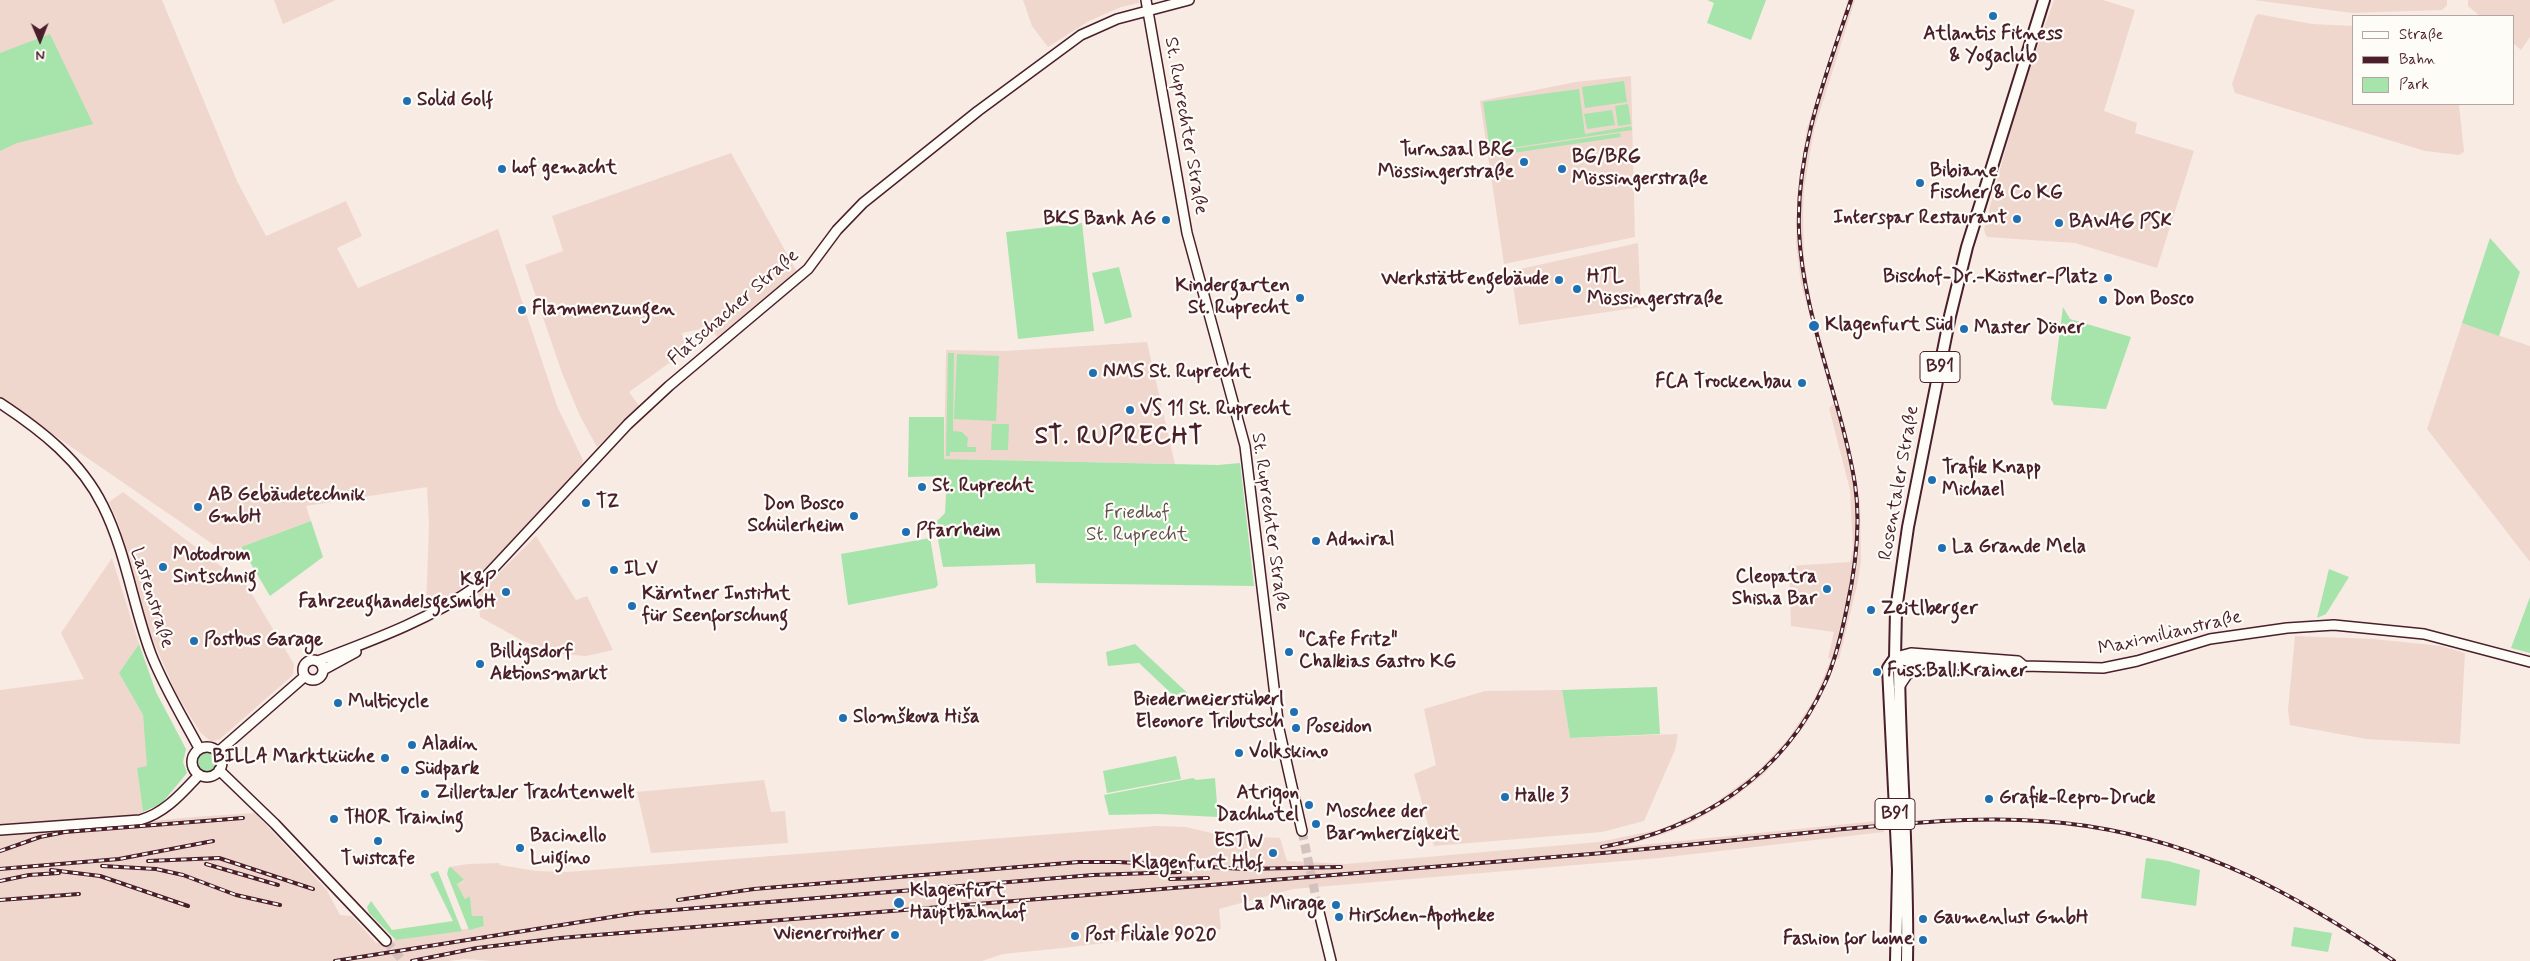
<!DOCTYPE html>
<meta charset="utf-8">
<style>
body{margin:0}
#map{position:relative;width:2530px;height:961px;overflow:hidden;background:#f7ebe4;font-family:Mynerve,sans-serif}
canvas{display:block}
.legend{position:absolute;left:2352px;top:15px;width:162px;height:90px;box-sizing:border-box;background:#fdfcf7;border:1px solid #b5a4a5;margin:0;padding:6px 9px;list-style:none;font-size:15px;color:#4a1f2b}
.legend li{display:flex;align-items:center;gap:10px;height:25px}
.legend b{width:25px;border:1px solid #b5a4a5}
.north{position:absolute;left:15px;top:15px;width:50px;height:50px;-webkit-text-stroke:4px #fdfcf7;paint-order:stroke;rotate:179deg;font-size:14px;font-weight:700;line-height:20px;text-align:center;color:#4a1f2b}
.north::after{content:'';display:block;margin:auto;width:18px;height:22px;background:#4a1f2b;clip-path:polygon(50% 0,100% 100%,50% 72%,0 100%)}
</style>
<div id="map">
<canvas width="2530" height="961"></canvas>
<ul class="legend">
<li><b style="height:6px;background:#fdfcf7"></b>Straße</li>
<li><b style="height:6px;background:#4a1f2b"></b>Bahn</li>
<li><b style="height:14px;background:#a6e4ab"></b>Park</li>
</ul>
<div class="north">N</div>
</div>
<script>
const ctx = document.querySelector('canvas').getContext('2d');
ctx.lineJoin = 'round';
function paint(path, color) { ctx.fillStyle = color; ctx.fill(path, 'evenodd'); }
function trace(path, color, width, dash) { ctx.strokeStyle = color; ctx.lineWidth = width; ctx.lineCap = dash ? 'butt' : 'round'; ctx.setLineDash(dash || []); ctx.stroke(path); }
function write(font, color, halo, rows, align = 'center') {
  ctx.font = font + ' Mynerve,sans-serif'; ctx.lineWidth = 4.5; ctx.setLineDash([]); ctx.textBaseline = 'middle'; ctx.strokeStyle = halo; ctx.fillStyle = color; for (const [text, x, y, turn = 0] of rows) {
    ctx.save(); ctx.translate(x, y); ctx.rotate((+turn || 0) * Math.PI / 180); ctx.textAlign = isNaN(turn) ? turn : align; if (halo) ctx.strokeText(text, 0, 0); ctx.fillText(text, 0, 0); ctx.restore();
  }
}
paint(new Path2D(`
 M0 0H162L237 181 266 236 346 201 362 236 337 248 358 288 498 229 557 406 583 460 582 465 493 562 452 596 426 609 429 525 427 487 306 506 311 521 241 547 230 556 0 398Z
 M274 0H336L283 24Z
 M1023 0H1139V3L1121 7 1089 21 1048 47 1032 26Z
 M1848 0H1855L1814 130 1804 189 1803 215 1804 259 1811 302 1850 450 1860 502 1861 561 1858 581 1839 659H1836L1829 680 1806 724 1764 774 1732 799 1695 821 1667 833 1621 847 1877 821 1882 822 1884 832 1659 858 1293 889 1219 909 1221 929 1063 948 1003 954 982 961H491L465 959 449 961H0V836L193 817 255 813 326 889 340 915 352 916 376 943 484 926 483 916H472L470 896 465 899 457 884 464 881 452 868 449 867 468 864 499 863 500 865 536 871 567 872 1156 826 1186 827 1220 835 1280 838 1287 861 1346 864 1599 842 1662 829 1711 806 1759 770 1788 739 1815 698 1831 659 1828 658 1834 632 1791 626 1789 566 1850 562 1853 550 1850 490 1829 408 1834 403 1801 284 1796 243 1798 188 1807 128Z
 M2054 0H2103L2135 10 2104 111 2137 123 2135 133 2194 151 2157 268 2075 243 1987 237 1985 233 1984 229 2020 96Z
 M2254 0H2447V5L2442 10 2352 13Z
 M2468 0H2530V37L2521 50 2514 44V16H2480L2468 6Z
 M2258 14 2312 24 2354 26V104H2459L2464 152 2459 155 2425 151 2235 93 2232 84 2255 17Z
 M1631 76 1635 237 1504 264 1480 101 1576 82Z
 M731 153 797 272 719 339 710 327 682 333 686 351 629 392 640 407 597 447 580 416 562 373 525 265 563 251 552 216Z
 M1638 243 1641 307 1519 325 1511 271Z
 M2462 323 2530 346V562L2427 429Z
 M1147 342 1175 464 944 459 946 350 1005 351Z
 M123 492 247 586 294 664 293 675 220 739 211 742 200 732 176 693 149 631 118 522 109 502Z
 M536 536 576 600 587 596 613 650 586 656 559 654 523 641 480 617 478 594Z
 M112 558 139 644 119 673 143 715 148 767 137 768 143 812 131 816 0 825V690L84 679 61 633Z
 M2295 636 2373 639 2441 646 2465 653 2460 744 2366 739 2290 725 2288 710Z
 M1562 690 1570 738 1678 734 1675 750 1644 821 1602 832 1434 846 1414 774 1436 765 1424 709 1485 691Z
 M764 780 771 812 785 811 788 843 651 853 637 792Z`), '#f0d7cd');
paint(new Path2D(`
 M1707 0H1766L1751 40 1707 23 1714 3Z
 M50 34 93 124 17 143 0 151V53Z
 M1624 81 1627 102 1585 108 1582 87Z
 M1579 89 1585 134 1631 126 1632 130 1490 151 1483 102Z
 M1628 104 1631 124 1618 126 1615 106Z
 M1612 110 1615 125 1587 129 1584 114Z
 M1620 133 1621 137 1492 156 1491 152Z
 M1082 223 1094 331 1018 339 1006 232Z
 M2490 238 2520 272 2499 336 2462 323Z
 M1119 267 1132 317 1105 324 1092 273Z
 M2063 307 2070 319 2131 337 2106 409 2054 405 2051 399Z
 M948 353H954L953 431 962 432 968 438 967 447H976V452H950V456H946Z
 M957 354 999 356 996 421 954 419Z
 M909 417H944V459L1218 465 1240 463 1254 586 1036 583 1035 564 943 567 935 523 945 513 947 476 908 477Z
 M992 424H1009L1008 450H991Z
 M311 521 323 557 270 596 241 547Z
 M930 538 938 585 935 588 848 605 841 554Z
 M2329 569 2349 577 2326 614 2317 618Z
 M2530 597V653L2511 648Z
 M139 644 156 692 186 749 183 762 187 773 162 803 143 812 137 768 147 766 143 715 119 673Z
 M1135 644 1196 701 1194 704 1181 692 1175 697 1139 663 1108 666 1106 652Z
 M1657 687 1660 734 1570 738 1562 690Z
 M196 762a10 10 0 1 1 20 0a10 10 0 1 1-20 0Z
 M1176 756 1181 779 1107 793 1103 771Z
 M1193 778 1196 780 1215 778 1218 817 1158 814 1109 815 1104 795Z
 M2146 858 2168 861 2200 870 2196 906 2141 898Z
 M449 867 452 868 464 880 457 884 465 899 470 896 472 916H483L484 926 469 930 447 874Z
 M438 871 462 931 396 940 369 913 367 907 371 901 392 930 453 921 430 874Z
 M2294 927 2332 933 2328 952 2291 946Z`), '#a6e4ab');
trace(new Path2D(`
 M1302 831 1319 912
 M386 941 403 961`), '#d4c2bf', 9, [9, 4.5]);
const secondary = new Path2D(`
 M1146 0 1187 233 1245 446 1279 729 1302 831
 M0 403C41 430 81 461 103 506 126 552 133 606 151 654 164 687 183 718 199 748
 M1896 657 1911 653 2018 661 2024 666
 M1895 658 1910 662 2016 668 2024 666 2103 668 2137 661 2210 639 2287 628 2334 625 2424 634 2530 662
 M303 670a10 10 0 1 1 20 0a10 10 0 1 1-20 0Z
 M318 661C373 640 429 620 477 586L628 424 669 386 808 269 837 230 863 203 978 111 1081 35 1117 19 1189 0
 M323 670 356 652
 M1899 687 1907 675 1923 663
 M192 762a15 15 0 1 1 30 0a15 15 0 1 1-30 0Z
 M218 752 304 677
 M219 770 275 824 386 941
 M0 830 140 820C165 813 181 794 199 775
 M1319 912 1331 961`);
const primary = new Path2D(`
 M1895 658 1888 668 1898 870 1896 961
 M1907 961C1909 863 1900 766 1899 668L1895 658 1896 610 1908 527 1950 316 1967 247 2044 0`);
trace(secondary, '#4a1f2b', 12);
trace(primary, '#4a1f2b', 14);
trace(secondary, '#fdfcf7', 9);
trace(primary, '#fdfcf7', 10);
const rail = new Path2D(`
 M1602 847C1699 830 1784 775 1825 683 1836 659 1842 632 1847 607 1856 566 1861 525 1855 484 1841 398 1803 318 1799 231 1796 150 1826 75 1851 0
 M0 851 40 837 65 832 243 818
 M148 861 219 858 313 889
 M206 864 278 885
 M102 866 156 869 183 875 236 895 280 905
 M0 869 119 859 213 841
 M51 870 100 876 188 906
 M1170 879 1208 878
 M0 881 29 875 59 873
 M0 900 79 894
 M678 900 754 889 1079 862H1118L1245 869 1341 867
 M335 961 637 913 1093 875 1180 872
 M412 961 477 948 560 938C903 910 1247 882 1591 854 1672 847 1753 838 1834 830 1918 822 2003 813 2087 826 2204 844 2297 895 2394 961`);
trace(rail, '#4a1f2b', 4);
trace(rail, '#fdfcf7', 2, [5.5]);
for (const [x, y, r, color] of [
 [1993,16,5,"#1f6fb2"],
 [407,101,5,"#1f6fb2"],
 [1524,162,5,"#1f6fb2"],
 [502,169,5,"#1f6fb2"],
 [1562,169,5,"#1f6fb2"],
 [1920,183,5,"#1f6fb2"],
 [2017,219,5,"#1f6fb2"],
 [1166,220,5,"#1f6fb2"],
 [2059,223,5,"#1f6fb2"],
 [2108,278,5,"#1f6fb2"],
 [1559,280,5,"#1f6fb2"],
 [1577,289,5,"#1f6fb2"],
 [1300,298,5,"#1f6fb2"],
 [2103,300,5,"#1f6fb2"],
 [522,310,5,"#1f6fb2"],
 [1814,326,6,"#1f6fb2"],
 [1964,329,5,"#1f6fb2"],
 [1093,373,5,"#1f6fb2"],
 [1802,383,5,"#1f6fb2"],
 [1130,410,5,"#1f6fb2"],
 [1932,480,5,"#1f6fb2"],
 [922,487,5,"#1f6fb2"],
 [586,503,5,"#1f6fb2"],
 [198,507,5,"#1f6fb2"],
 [854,516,5,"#1f6fb2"],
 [906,532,5,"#1f6fb2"],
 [1316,541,5,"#1f6fb2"],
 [1942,548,5,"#1f6fb2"],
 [163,567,5,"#1f6fb2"],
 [614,570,5,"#1f6fb2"],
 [1827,589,5,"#1f6fb2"],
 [506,592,5,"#1f6fb2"],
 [632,606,5,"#1f6fb2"],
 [1871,610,5,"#1f6fb2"],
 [194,641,5,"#1f6fb2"],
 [1289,652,5,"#1f6fb2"],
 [480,664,5,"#1f6fb2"],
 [1877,672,5,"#1f6fb2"],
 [338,703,5,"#1f6fb2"],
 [1294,712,5,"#1f6fb2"],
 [843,718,5,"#1f6fb2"],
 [1296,728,5,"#1f6fb2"],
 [412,745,5,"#1f6fb2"],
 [1239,753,5,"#1f6fb2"],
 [385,758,5,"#1f6fb2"],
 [405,770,5,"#1f6fb2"],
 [425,794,5,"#1f6fb2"],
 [1505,797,5,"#1f6fb2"],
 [1989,799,5,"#1f6fb2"],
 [1309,805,5,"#1f6fb2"],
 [334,819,5,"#1f6fb2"],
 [1316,824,5,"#1f6fb2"],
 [378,841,5,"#1f6fb2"],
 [520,848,5,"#1f6fb2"],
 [1273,853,5,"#1f6fb2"],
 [899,903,6,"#1f6fb2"],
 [1336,905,5,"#1f6fb2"],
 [1339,917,5,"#1f6fb2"],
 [1923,919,5,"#1f6fb2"],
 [895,935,5,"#1f6fb2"],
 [1075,936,5,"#1f6fb2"],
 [1923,940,5,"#1f6fb2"]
]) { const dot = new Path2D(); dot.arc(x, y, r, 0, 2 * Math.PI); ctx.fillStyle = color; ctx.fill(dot); trace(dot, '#fdfcf7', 2); }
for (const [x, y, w] of [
 [1940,367,40],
 [1895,814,40]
]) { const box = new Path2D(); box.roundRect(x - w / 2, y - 15.5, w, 31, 4); ctx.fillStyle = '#fdfcf7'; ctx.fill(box); trace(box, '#4a1f2b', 1); }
write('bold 18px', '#4a1f2b', null, [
 ["B91",1940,367],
 ["B91",1895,814]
]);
write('bold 19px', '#4a1f2b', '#fdfcf7', [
 ["Atlantis Fitness",1993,35,"center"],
 ["& Yogaclub",1993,57,"center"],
 ["Solid Golf",417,101],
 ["Turnsaal BRG",1514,151,"right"],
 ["Mössingerstraße",1514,173,"right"],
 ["BG/BRG",1572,158],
 ["Mössingerstraße",1572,180],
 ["hof gemacht",512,169],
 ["Bibiane",1930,172],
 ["Fischer & Co KG",1930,194],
 ["Interspar Restaurant",2007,219,"right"],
 ["BKS Bank AG",1156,220,"right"],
 ["BAWAG PSK",2069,223],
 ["HTL",1587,278],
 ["Mössingerstraße",1587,300],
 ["Bischof-Dr.-Köstner-Platz",2098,278,"right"],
 ["Werkstättengebäude",1549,280,"right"],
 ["Kindergarten",1290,287,"right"],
 ["St. Ruprecht",1290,309,"right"],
 ["Don Bosco",2113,300],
 ["Flammenzungen",532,310],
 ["Klagenfurt Süd",1825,326],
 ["Master Döner",1974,329],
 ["NMS St. Ruprecht",1103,373],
 ["FCA Trockenbau",1792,383,"right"],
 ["VS 11 St. Ruprecht",1140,410],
 ["Trafik Knapp",1942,469],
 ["Michael",1942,491],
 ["St. Ruprecht",932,487],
 ["AB Gebäudetechnik",208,496],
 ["GmbH",208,518],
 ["TZ",596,503],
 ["Don Bosco",844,505,"right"],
 ["Schülerheim",844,527,"right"],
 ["Pfarrheim",916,532],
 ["Admiral",1326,541],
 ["La Grande Mela",1952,548],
 ["Motodrom",173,556],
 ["Sintschnig",173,578],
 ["ILV",624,570],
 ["Cleopatra",1817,578,"right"],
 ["Shisha Bar",1817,600,"right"],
 ["K&P",496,581,"right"],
 ["FahrzeughandelsgesmbH",496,603,"right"],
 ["Kärntner Institut",642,595],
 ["für Seenforschung",642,617],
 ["Zeitlberger",1881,610],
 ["Postbus Garage",204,641],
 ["\"Cafe Fritz\"",1299,641],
 ["Chalkias Gastro KG",1299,663],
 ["Billigsdorf",490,653],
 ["Aktionsmarkt",490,675],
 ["Fuss.Ball.Krainer",1887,672],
 ["Biedermeierstüberl",1284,701,"right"],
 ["Eleonore Tributsch",1284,723,"right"],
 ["Multicycle",348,703],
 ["Slomškova Hiša",853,718],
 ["Poseidon",1306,728],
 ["Aladin",422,745],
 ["Volkskino",1249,753],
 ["BILLA Marktküche",375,758,"right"],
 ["Südpark",415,770],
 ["Zillertaler Trachtenwelt",435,794],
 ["Atrigon",1299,794,"right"],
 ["Dachhotel",1299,816,"right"],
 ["Halle 3",1515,797],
 ["Grafik-Repro-Druck",1999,799],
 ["Moschee der",1326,813],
 ["Barmherzigkeit",1326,835],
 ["THOR Training",344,819],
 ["Bacinello",530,837],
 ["Luigino",530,859],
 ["ESTW",1263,842,"right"],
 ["Klagenfurt Hbf",1263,864,"right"],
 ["Twistcafe",378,860,"center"],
 ["Klagenfurt",910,892],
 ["Hauptbahnhof",910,914],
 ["La Mirage",1326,905,"right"],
 ["Hirschen-Apotheke",1349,917],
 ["Gaumenlust GmbH",1933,919],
 ["Wienerroither",885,935,"right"],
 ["Post Filiale 9020",1085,936],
 ["Fashion for home",1913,940,"right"]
], 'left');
write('19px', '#4a1f2b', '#fdfcf7', [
 ["St. Ruprechter Straße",1185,126,80],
 ["Flatschacher Straße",734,308,-41],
 ["Rosentaler Straße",1900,483,-80],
 ["St. Ruprechter Straße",1269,522,82],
 ["Lastenstraße",151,598,72],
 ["Maximilianstraße",2170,634,-13]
]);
write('19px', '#61504b', '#fdfcf7', [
 ["Friedhof",1137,514],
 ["St. Ruprecht",1137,536]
]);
ctx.letterSpacing = '1px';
write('bold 24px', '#4a1f2b', '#fdfcf7', [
 ["ST. RUPRECHT",1119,438]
]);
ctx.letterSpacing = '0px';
</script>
